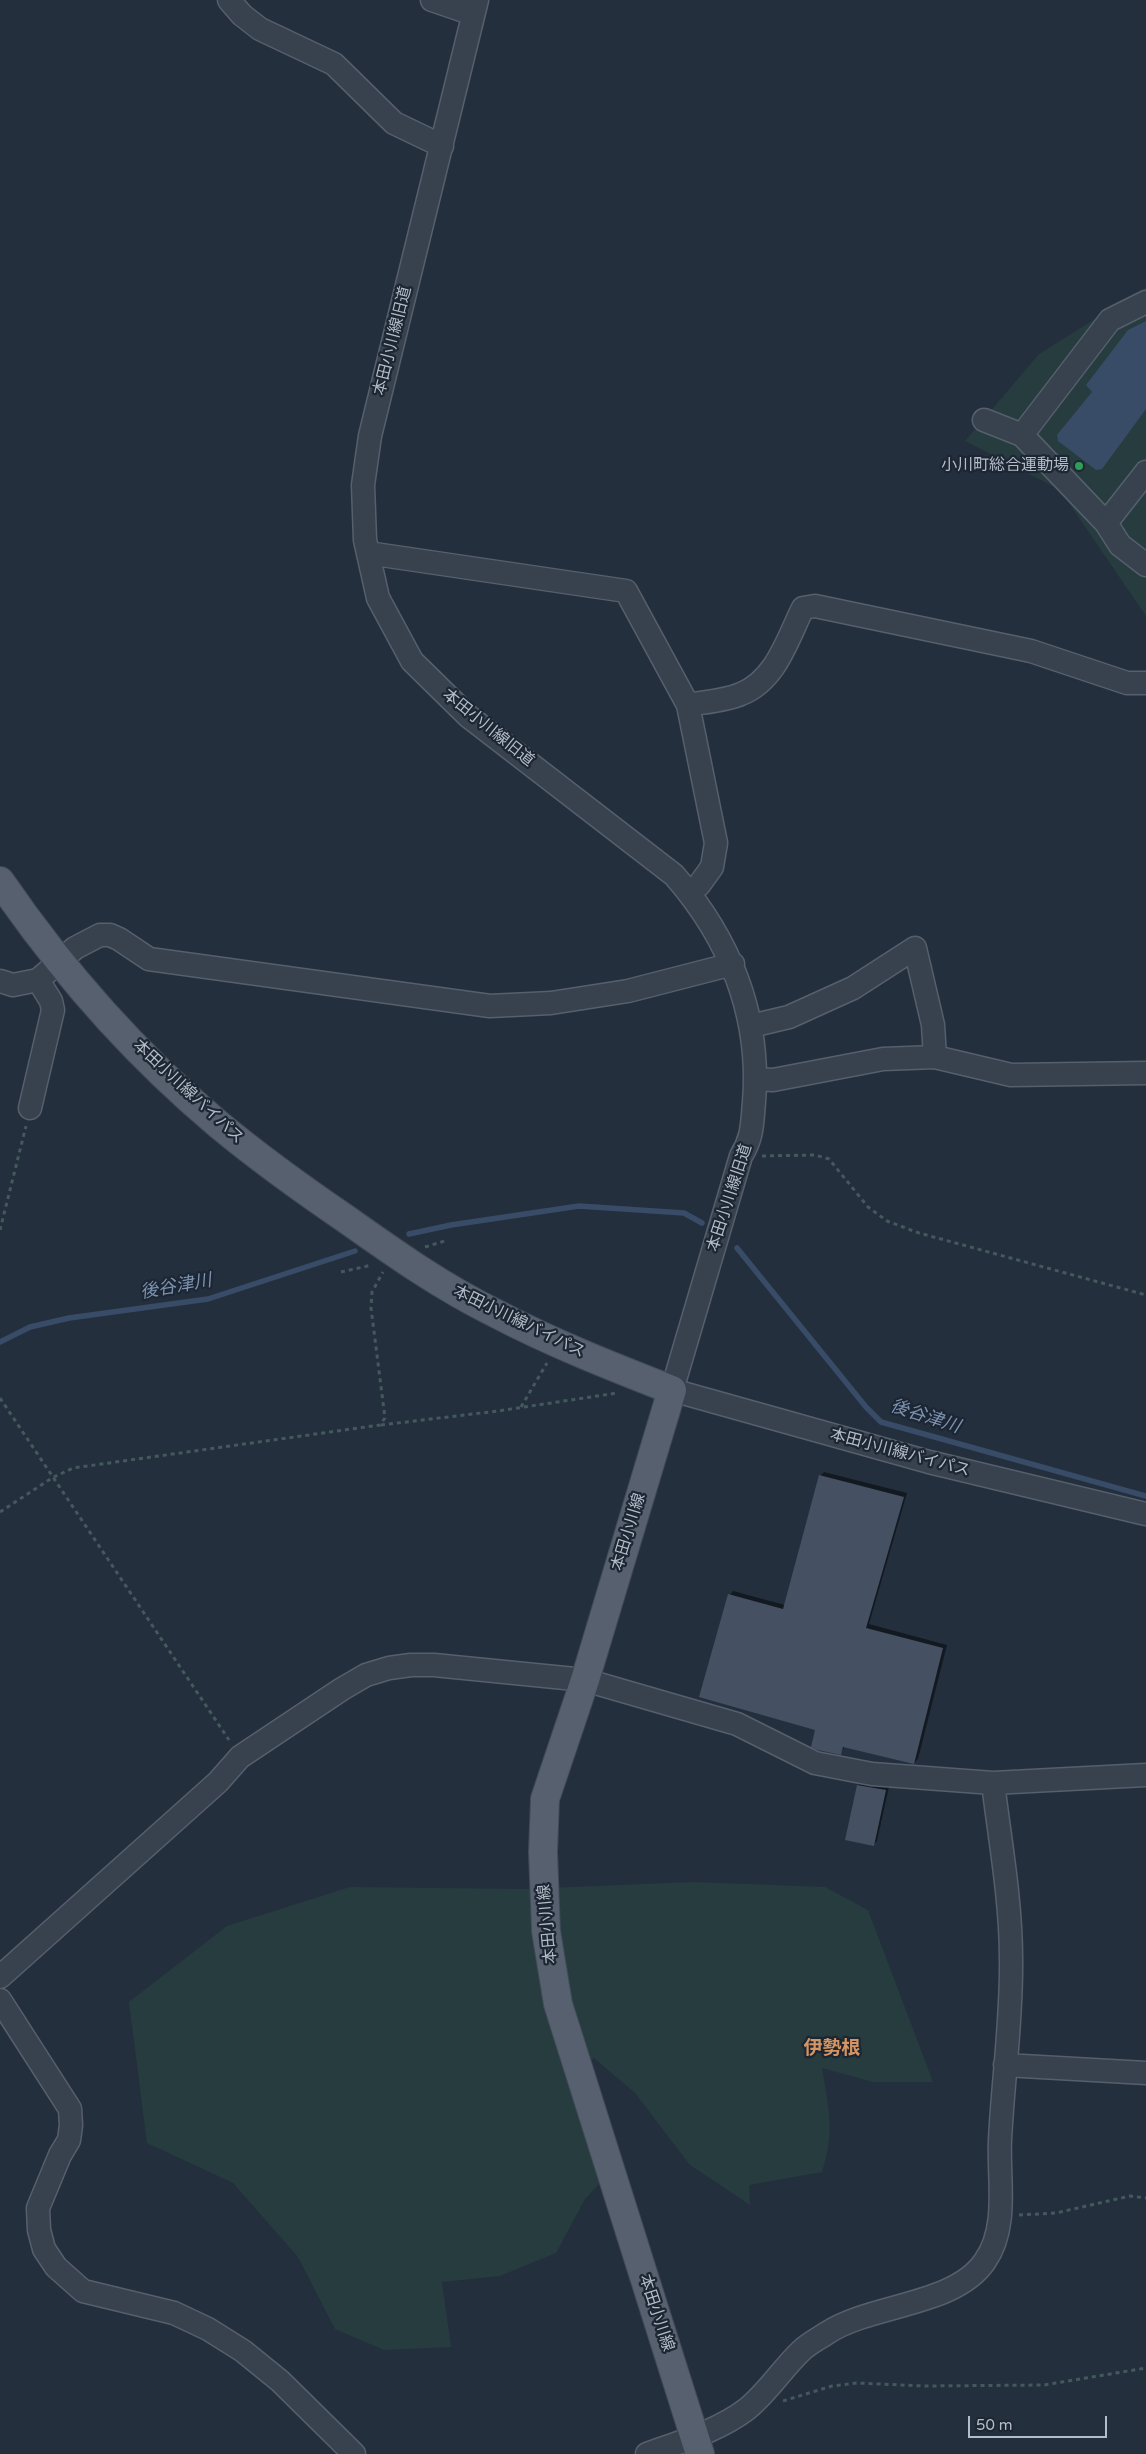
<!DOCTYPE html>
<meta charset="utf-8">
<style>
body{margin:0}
#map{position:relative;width:1146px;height:2454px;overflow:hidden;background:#242f3e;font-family:"Varela Round",sans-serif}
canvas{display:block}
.scale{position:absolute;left:968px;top:2416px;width:139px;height:22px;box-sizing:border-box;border:2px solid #b4bcc9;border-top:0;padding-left:6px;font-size:15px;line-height:18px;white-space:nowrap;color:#b4bcc9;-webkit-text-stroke:4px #1d2633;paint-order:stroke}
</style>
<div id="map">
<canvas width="1146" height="2454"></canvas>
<div class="scale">50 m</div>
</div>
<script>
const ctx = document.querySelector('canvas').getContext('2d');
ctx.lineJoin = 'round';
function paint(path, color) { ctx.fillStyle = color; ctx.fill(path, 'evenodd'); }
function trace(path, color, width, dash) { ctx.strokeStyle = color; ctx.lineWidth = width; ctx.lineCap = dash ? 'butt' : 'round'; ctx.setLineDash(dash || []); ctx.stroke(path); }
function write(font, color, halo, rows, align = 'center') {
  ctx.font = font + ' "Varela Round","Noto Sans JP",sans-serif'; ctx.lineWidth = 4.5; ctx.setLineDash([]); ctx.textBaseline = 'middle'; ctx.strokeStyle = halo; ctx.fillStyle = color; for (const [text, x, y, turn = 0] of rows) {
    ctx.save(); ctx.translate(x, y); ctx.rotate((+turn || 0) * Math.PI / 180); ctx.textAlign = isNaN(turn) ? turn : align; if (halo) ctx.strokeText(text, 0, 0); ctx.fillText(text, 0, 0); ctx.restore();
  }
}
paint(new Path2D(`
 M1146 287V616L1060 490 965 441 1039 354Z
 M694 1882 825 1887 868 1910 933 2082H873L822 2068C829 2109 835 2132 822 2172L749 2185 750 2205 690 2165 635 2093 594 2058 566 2073 599 2184 585 2199 556 2253 500 2276 442 2282 451 2347 384 2350 335 2329 298 2257 233 2183 147 2143 129 2002 227 1926 350 1887 525 1889Z`), '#263c3f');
paint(new Path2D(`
 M1146 321V409L1102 469 1096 470 1058 441 1057 435 1092 392 1086 385 1128 330Z`), '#394c67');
paint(new Path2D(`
 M824 1472 907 1493 869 1624 947 1645 918 1759 914 1763 845 1746 841 1753 817 1729 730 1595 733 1591 785 1605 820 1476Z
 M862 1781 889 1787 877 1841 873 1845 846 1839 858 1785Z`), '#0007');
trace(new Path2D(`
 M409 1234 451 1225 579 1206 684 1213 702 1223
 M737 1248 866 1407 881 1422 1146 1496
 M0 1342 30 1327 69 1318 208 1299 355 1251`), '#394c67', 5.5);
paint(new Path2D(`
 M819 1475 904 1497 866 1628 943 1648 914 1764 843 1747 841 1755 818 1750 811 1747 815 1730 699 1697 728 1594 783 1609Z
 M857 1785 886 1790 874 1846 845 1840Z`), '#455162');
const minor = new Path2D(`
 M229 0 242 15 260 29 334 64 394 123 442 146
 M432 0 473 14
 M477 0 370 436 363 485 365 540 378 598 412 661 468 716 674 875C730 939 761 1016 754 1102 752 1123 753 1137 741 1156L672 1390 929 1462 1146 1514
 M984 420 1022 435 1106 523
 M1022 435 1110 320 1146 302
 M1146 472 1106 523 1120 545 1146 565
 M368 553 626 591 688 705 716 843 712 867 699 885 689 892
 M688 705C704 702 725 701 741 694 776 680 787 640 803 608L815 606 1031 651 1127 683H1146
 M0 981 13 985 38 980 75 948 100 935H110L119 939 149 959 490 1006 551 1003 628 991 733 964
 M751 1026 789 1017 853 988 915 948 933 1025 935 1057
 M756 1079 773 1080 883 1059 935 1057 1011 1075 1146 1073
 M30 1108 53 1010 51 1001 38 980
 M0 1977 218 1782 240 1757 342 1689 366 1675 389 1668 411 1665H434L585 1680 737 1724 815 1763 872 1774 993 1783 1146 1775
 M0 2000 70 2109 71 2125 69 2140 60 2155 38 2208 39 2230 44 2249 56 2267 83 2291 174 2313 208 2329 243 2351 280 2381 354 2454
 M1005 2065 1146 2073
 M647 2454C680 2442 718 2431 747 2409 768 2392 782 2369 801 2351 808 2344 818 2339 827 2333 871 2304 955 2306 985 2261 1009 2227 998 2178 1000 2140 1003 2080 1012 2019 1011 1959 1011 1900 1000 1841 993 1783`);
const major = new Path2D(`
 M0 881C61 970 136 1055 218 1124 259 1158 302 1189 346 1219 394 1253 442 1287 495 1313 552 1343 613 1367 672 1390L585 1680 545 1799 543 1852 546 1931 558 2004 700 2454`);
trace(minor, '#565f6c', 25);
trace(major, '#414a57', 30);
trace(new Path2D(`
 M762 1156 815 1155 829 1159 868 1207 887 1221 919 1233 1146 1295
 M0 1230 26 1126
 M425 1247 448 1240
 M341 1272 372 1265
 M0 1398 229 1740
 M521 1407 547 1363
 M381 1425 498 1411 617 1393
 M0 1512 52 1478 73 1468 380 1425 385 1418 371 1308 372 1292 383 1272
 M1019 2215 1056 2213 1130 2196 1146 2198
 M783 2401 832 2386 857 2383 924 2386 1044 2385 1146 2368`), '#44595c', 3, [4, 4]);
trace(minor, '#38414e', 22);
trace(major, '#56606e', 28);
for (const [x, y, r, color] of [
 [1079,466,5,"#2e9e5b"]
]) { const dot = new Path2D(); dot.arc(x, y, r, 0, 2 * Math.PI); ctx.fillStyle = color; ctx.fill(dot); trace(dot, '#1d2633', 2); }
write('16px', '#b4bcc9', '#1d2633', [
 ["本田小川線旧道",393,341,-76],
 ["本田小川線旧道",488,728,39],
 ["本田小川線バイパス",188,1092,43],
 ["本田小川線旧道",730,1198,-72],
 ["本田小川線バイパス",519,1322,26],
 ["本田小川線バイパス",900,1453,15],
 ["本田小川線",629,1532,-73],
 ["本田小川線",548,1924,-95],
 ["本田小川線",656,2313,72]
]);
write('16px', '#b4bcc9', '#1d2633', [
 ["小川町総合運動場",1069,466]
], 'right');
write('italic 18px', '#7c92b1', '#1d2633', [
 ["後谷津川",176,1287,-10],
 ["後谷津川",925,1417,18]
]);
write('bold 19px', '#d59563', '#1d2633', [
 ["伊勢根",832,2049]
]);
</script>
